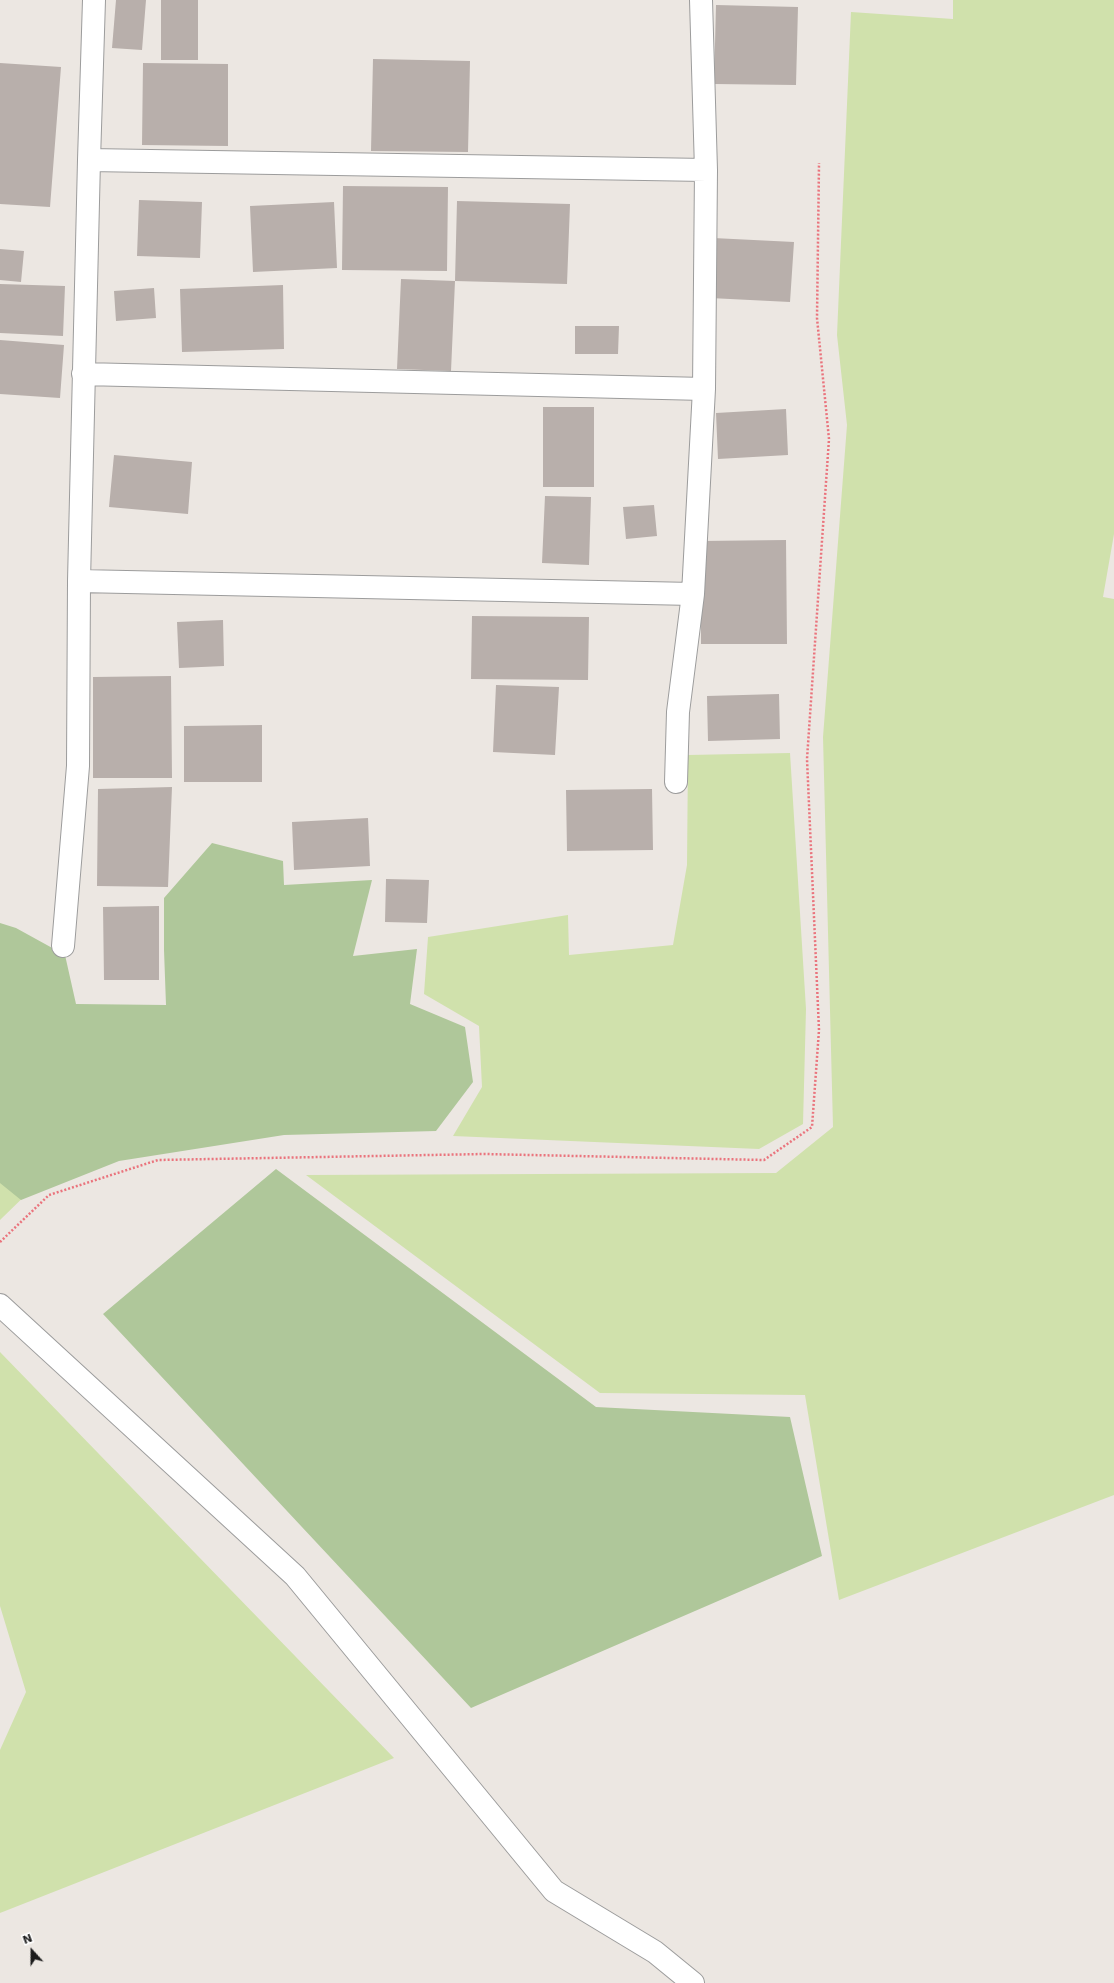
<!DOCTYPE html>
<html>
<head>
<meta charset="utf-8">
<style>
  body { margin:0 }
  #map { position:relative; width:1114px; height:1983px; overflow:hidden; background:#ece7e2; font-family:"DejaVu Sans",sans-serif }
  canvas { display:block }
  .north { position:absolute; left:12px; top:1931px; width:40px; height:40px; -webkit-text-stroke:3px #fff; paint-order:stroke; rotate:339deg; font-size:11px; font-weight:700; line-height:16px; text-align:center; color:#1b1b1b }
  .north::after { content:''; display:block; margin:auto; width:14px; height:18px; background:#1b1b1b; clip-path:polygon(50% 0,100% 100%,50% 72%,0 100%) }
</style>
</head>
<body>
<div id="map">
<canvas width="1114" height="1983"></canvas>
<div class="north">N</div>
</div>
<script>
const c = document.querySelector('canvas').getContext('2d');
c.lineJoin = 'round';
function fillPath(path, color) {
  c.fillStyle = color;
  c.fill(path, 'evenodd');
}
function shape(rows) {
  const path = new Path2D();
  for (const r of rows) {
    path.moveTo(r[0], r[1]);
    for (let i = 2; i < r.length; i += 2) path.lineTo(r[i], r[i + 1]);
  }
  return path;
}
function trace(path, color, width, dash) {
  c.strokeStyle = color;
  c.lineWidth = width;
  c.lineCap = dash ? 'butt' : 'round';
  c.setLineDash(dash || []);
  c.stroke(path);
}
const grass = shape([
  [953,0,1114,0,1114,534,1103,597,1114,599,1114,1495,839,1600,805,1395,600,1393,306,1175,776,1173,833,1127,823,737,847,425,837,335,851,12,953,19],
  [790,753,806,1009,803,1124,759,1149,453,1136,482,1087,479,1026,424,994,428,937,568,915,569,955,673,945,687,865,688,755],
  [0,1171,37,1184,0,1220],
  [0,1352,394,1758,0,1913,0,1750,26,1692,0,1606]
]);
const forest = shape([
  [212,843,283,861,284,885,372,880,353,956,417,949,410,1004,465,1027,473,1082,436,1131,284,1135,119,1161,21,1200,0,1183,0,923,16,928,65,955,76,1004,166,1005,164,950,164,898],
  [276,1169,596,1407,790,1417,822,1556,471,1708,103,1314]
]);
const building = shape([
  [116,0,146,0,142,50,112,48],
  [161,0,198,0,198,60,161,60],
  [716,5,798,7,796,85,714,84],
  [373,59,470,61,468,152,371,151],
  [0,63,61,67,50,207,0,204],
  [143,63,228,64,228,146,142,145],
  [343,186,448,187,447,271,342,270],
  [139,200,202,202,200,258,137,256],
  [457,201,570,204,567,284,455,281,451,371,397,369,401,279,455,281],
  [334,202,337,268,253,272,250,206],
  [713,238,794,242,790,302,710,298],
  [0,249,24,251,21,282,0,280],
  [0,284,65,286,63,336,0,333],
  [283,285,284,349,182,352,180,289],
  [154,288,156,318,116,321,114,291],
  [575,326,619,326,618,354,575,354],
  [0,340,64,345,60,398,0,394],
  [543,407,594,407,594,487,543,487],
  [786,409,788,455,718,459,716,413],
  [114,455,192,462,188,514,109,507],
  [545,496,591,497,589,565,542,563],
  [654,505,657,536,626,539,623,507],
  [786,540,787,644,701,644,701,541],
  [472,616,589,617,588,680,471,679],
  [223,620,224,666,179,668,177,622],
  [171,676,172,778,93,778,93,677],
  [496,685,559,687,555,755,493,752],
  [779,694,780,739,708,741,707,696],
  [262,725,262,782,184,782,184,726],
  [172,787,168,887,97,886,98,789],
  [652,789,653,850,567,851,566,790],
  [368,818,370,866,294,870,292,822],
  [386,879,429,880,427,923,385,922],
  [159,906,159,980,104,980,103,907]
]);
const path = shape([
  [0,1242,49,1195,158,1160,484,1154,764,1160,812,1127,819,1030,807,759,829,439,817,318,819,163]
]);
const street = shape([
  [94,0,89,160,706,170,701,0],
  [89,160,79,581,693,594,704,389,706,170],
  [83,374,704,389],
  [676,782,678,712,693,594],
  [63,946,78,766,79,581],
  [0,1305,295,1576,554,1891,655,1952,693,1983]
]);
fillPath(grass, '#d0e1ac');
fillPath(forest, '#afc79a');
fillPath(building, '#b8afab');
trace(street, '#9c9c9c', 24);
trace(path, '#ea747d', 2.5, [2, 2]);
trace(street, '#fff', 22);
</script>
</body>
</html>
